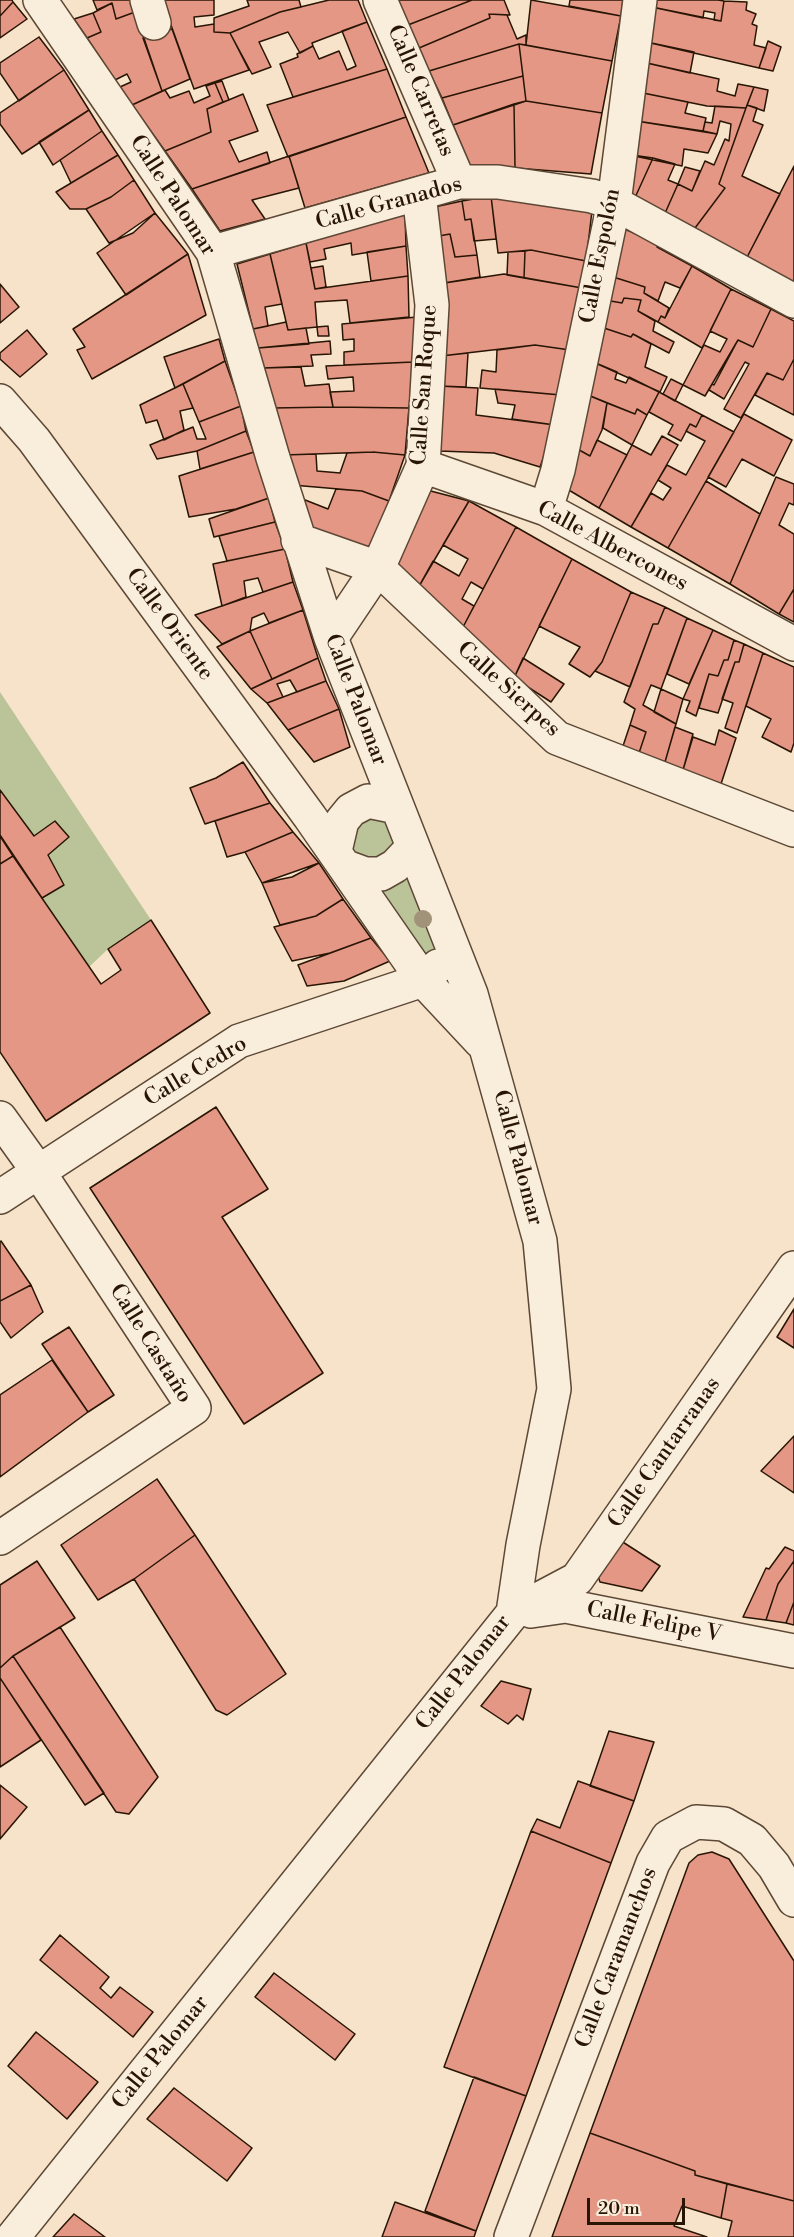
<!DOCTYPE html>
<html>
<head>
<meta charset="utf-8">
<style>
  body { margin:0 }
  #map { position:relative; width:794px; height:2237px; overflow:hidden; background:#f6e3c9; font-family:"Libre Bodoni",serif }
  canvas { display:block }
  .scale { position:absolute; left:587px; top:2198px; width:98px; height:27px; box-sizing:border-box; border:3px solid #281504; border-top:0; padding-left:8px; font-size:18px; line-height:21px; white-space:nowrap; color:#281504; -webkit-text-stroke:4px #f9eddc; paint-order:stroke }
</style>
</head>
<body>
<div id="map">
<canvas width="794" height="2237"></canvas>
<div class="scale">20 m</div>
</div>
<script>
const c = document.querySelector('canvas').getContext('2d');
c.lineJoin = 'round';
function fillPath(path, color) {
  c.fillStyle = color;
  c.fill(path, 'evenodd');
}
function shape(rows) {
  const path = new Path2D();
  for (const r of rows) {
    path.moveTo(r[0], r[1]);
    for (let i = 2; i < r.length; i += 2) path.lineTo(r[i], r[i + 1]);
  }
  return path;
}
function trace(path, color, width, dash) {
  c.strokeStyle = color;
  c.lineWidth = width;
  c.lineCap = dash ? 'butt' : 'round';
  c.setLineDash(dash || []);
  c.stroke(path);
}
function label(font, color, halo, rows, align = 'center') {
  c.font = font + ' "Libre Bodoni",serif';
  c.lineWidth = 5;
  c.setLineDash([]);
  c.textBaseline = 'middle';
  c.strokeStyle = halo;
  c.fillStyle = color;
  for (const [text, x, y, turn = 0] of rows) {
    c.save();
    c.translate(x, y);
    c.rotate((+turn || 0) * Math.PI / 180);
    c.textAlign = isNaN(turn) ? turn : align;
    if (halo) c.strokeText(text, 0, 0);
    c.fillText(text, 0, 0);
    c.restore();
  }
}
const green = shape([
  [0,692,151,920,108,949,89,967,42,898,63,885,48,855,69,837,55,821,34,836,0,790],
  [363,817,379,818,386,823,394,838,392,854,357,864,345,835],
  [399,878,407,879,419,896,437,950,430,969,369,891]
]);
const building = shape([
  [0,0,12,0,13,2,0,16,0,0],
  [93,0,132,0,135,12,116,19,112,3,97,10,93,0],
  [162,0,214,0,214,15,194,17,195,27,214,24,214,32,230,33,249,70,194,89,162,0],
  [247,0,299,0,301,7,280,12,230,33,214,32,214,18,249,6,247,0],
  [329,0,358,0,367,22,312,43,313,46,300,53,288,32,259,42,271,67,252,74,230,33,280,12,329,0],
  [397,0,472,0,408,25,397,0],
  [472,0,504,0,510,15,489,14,490,18,419,48,408,25,472,0],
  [531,0,621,16,612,61,526,45,531,0],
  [570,0,623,0,621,16,569,6,570,0],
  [648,0,718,0,724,1,721,21,714,20,715,13,704,11,703,18,647,6,648,0],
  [724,1,747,2,746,10,756,14,752,24,757,26,754,45,766,48,759,68,642,41,647,6,721,21,724,1],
  [13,2,27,19,0,38,0,16,13,2],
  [112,3,116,19,135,12,162,91,132,105,120,87,131,82,127,74,115,80,87,38,101,32,93,13,112,3],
  [93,13,101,32,87,38,74,19,93,13],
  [489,14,507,15,517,39,526,35,526,45,519,44,429,71,419,48,490,18,489,14],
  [367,22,387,69,293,97,280,64,298,57,297,54,313,46,319,59,339,51,347,70,356,66,342,31,367,22],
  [172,29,190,79,162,91,143,38,172,29],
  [39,37,64,70,19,101,0,73,0,63,39,37],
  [642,41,694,52,690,73,638,61,642,41],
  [768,41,781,47,773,71,759,68,768,41],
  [519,44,523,76,442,98,429,71,519,44],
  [519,44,612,61,602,113,526,101,519,44],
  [638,61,719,79,717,91,735,96,738,84,754,87,746,108,707,106,633,91,638,61],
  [387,69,406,117,288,157,267,105,387,69],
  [64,70,89,110,22,154,0,124,0,113,64,70],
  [523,76,526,101,453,125,442,98,523,76],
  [222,81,229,100,223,102,215,83,222,81],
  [215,83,223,102,207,109,211,132,165,151,132,105,165,90,170,98,189,91,194,103,210,96,206,86,215,83],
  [754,87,768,90,764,111,747,105,754,87],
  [633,91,688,102,685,113,706,118,703,131,630,120,633,91],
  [243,94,258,131,229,141,239,162,267,152,270,163,192,189,165,151,211,132,207,109,243,94],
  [526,101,602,113,591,174,515,168,514,104,526,101],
  [514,104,515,168,470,165,453,125,514,104],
  [747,105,757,108,753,121,763,125,742,176,780,194,743,265,689,236,725,188,719,184,747,105],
  [715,106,746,108,719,184,725,188,689,236,662,220,678,184,692,191,705,161,714,165,725,139,729,141,731,124,720,121,717,134,703,131,705,122,712,123,715,106],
  [89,110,102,131,53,165,39,142,89,110],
  [406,117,429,173,305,208,289,156,406,117],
  [630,120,717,134,708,153,684,149,682,166,625,154,630,120],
  [102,131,118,155,71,183,60,160,102,131],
  [625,154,653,158,633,202,625,154],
  [118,155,134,180,111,197,86,209,70,209,56,192,118,155],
  [289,156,299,188,252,200,265,219,220,231,192,189,289,156],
  [653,158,675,164,668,180,678,184,662,220,633,202,653,158],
  [794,166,794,287,743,265,794,166],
  [685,167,700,171,692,191,678,184,685,167],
  [134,180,155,213,133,233,109,243,86,209,111,197,134,180],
  [491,196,592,211,586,261,531,250,498,253,491,196],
  [491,196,496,239,474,241,471,219,465,220,462,201,491,196],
  [462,201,465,220,471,219,477,255,455,257,450,234,433,237,430,208,462,201],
  [155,213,188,254,126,295,97,253,155,213],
  [405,213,406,246,352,255,351,243,324,249,326,259,310,262,306,243,405,213],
  [622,228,658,243,657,247,692,266,680,288,665,282,658,301,644,293,645,287,610,276,622,228],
  [450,234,455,257,477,255,480,277,438,284,433,237,450,234],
  [306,243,315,289,408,276,409,317,350,323,347,300,315,302,317,327,288,330,270,254,306,243],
  [406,246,408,276,371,281,367,252,406,246],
  [531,250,586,261,582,288,524,278,525,251,531,250],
  [525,251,524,278,507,275,508,252,525,251],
  [188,254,206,315,92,379,77,350,85,347,73,329,188,254],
  [270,254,282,304,265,307,268,326,253,329,237,264,270,254],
  [323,266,326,287,315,289,311,268,323,266],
  [692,266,731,289,702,348,658,322,661,316,665,318,692,266],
  [504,274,582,288,570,350,535,345,441,356,438,284,504,274],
  [610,276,645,287,644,293,669,308,665,318,661,316,658,322,638,311,641,300,624,298,622,303,605,300,610,276],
  [0,284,19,307,0,323,0,284],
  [731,289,771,309,753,347,738,340,705,396,683,385,704,345,720,352,727,339,710,331,731,289],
  [624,298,641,300,638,311,655,321,653,331,674,342,669,353,633,334,631,337,598,326,605,300,622,303,624,298],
  [771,309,794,321,794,359,783,380,767,373,741,418,724,409,749,364,745,362,724,399,709,390,712,384,714,385,738,340,753,347,771,309],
  [417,317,413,362,344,365,344,352,354,351,354,339,343,340,342,324,417,317],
  [286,322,288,330,306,328,309,344,258,348,253,329,286,322],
  [328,326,329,336,318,336,317,327,328,326],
  [598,326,631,337,633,334,651,344,645,367,667,377,660,392,591,361,598,326],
  [27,330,47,354,20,377,0,359,0,353,27,330],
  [219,339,225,361,175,388,164,357,219,339],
  [330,341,331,354,311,355,313,366,263,368,258,348,330,341],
  [535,345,570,350,561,395,480,388,482,370,496,372,497,350,535,345],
  [468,353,466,387,439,386,441,356,468,353],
  [794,359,794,415,755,395,767,373,783,380,794,359],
  [225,361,241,406,199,422,183,384,225,361],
  [591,361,617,372,615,379,626,383,629,377,659,392,647,415,637,409,635,414,583,393,591,361],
  [413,362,409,408,333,407,330,392,354,391,353,377,328,379,326,366,413,362],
  [301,367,305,386,329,384,333,407,273,408,263,368,301,367],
  [671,379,683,385,675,401,663,394,671,379],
  [183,384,193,408,180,411,184,430,164,440,157,420,146,423,140,405,183,384],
  [439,386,478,388,476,415,555,425,540,467,494,453,439,451,439,386],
  [495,389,561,395,555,425,512,419,515,405,498,403,495,389],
  [659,392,702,415,696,427,690,424,681,441,668,434,673,425,649,412,659,392],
  [583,393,607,403,602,430,590,456,572,446,583,393],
  [607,403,635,414,637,409,647,415,632,445,603,428,607,403],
  [241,406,246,431,197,451,157,459,150,445,193,427,197,439,206,439,199,422,241,406],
  [333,407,409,408,405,455,373,452,284,455,273,408,333,407],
  [744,414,792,440,774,476,742,459,726,487,708,477,744,414],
  [702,415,734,432,668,548,631,527,651,493,663,500,671,488,658,480,667,465,686,475,705,441,686,431,690,424,696,427,702,415],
  [246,431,254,452,200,469,197,451,246,431],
  [662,436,678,445,631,527,599,508,632,445,651,455,662,436],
  [597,440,627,455,599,508,562,486,572,446,590,456,597,440],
  [254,452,269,498,236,509,189,517,179,476,254,452],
  [373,452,405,455,389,501,362,491,292,485,284,455,316,454,317,471,340,473,347,453,373,452],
  [776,477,794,484,794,505,789,503,779,525,794,534,794,589,779,614,730,584,776,477],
  [706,481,760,514,730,584,668,548,706,481],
  [336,489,362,491,389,501,370,549,301,524,295,496,328,509,336,489],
  [423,489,469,501,418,588,397,567,423,489],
  [269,498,275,522,214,537,209,519,269,498],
  [469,501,516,527,483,589,471,582,462,599,474,606,462,629,418,588,433,561,459,576,468,559,443,545,469,501],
  [275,522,285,549,227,561,219,536,275,522],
  [516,527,572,559,514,678,462,629,516,527],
  [285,549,293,582,263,592,258,578,244,581,246,597,222,606,213,564,285,549],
  [572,559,631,592,602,662,590,677,569,664,580,647,539,626,572,559],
  [293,582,303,610,269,623,264,613,252,618,250,631,222,644,195,615,293,582],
  [794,589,794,622,779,614,794,589],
  [631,592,665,607,658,624,653,624,630,687,595,671,602,662,631,592],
  [665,607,687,618,661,689,651,685,643,705,676,724,665,762,639,753,646,732,630,725,635,709,624,702,653,624,658,624,665,607],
  [303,610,318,658,272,679,250,631,303,610],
  [687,618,713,630,689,684,667,674,687,618],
  [713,630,734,640,728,660,724,660,718,676,709,674,696,716,686,711,690,701,683,699,713,630],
  [250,631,272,679,251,689,217,647,250,631],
  [734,640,744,644,739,662,735,662,718,713,699,708,709,674,718,676,724,660,728,660,734,640],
  [744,644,763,653,737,733,725,728,733,703,722,699,735,662,739,662,744,644],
  [763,653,794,667,794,743,791,752,762,737,771,719,746,706,763,653],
  [318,658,326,681,297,692,290,680,277,684,283,697,267,703,251,689,318,658],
  [523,658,564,684,551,702,514,678,523,658],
  [326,681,339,709,288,730,267,703,326,681],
  [661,689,683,699,676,724,654,712,661,689],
  [339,709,350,747,314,762,288,730,339,709],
  [630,725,646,732,639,753,623,746,630,725],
  [675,727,693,734,683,770,665,762,675,727],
  [719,730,736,738,721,784,683,770,693,737,715,745,719,730],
  [243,762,270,803,205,824,190,788,216,778,243,762],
  [0,790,34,836,55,821,69,837,48,855,64,885,42,898,0,835,0,790],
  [270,803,293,832,245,852,227,857,215,821,270,803],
  [293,832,319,863,262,883,245,852,293,832],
  [0,836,13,856,0,864,0,836],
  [13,856,101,984,121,970,108,949,151,920,210,1013,46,1121,0,1052,0,864,13,856],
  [319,863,343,899,316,916,280,925,262,883,292,877,319,863],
  [343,899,371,938,330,953,292,961,274,927,316,916,343,899],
  [371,938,390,961,344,981,307,986,298,965,371,938],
  [216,1107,268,1189,222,1217,323,1373,244,1424,90,1188,216,1107],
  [1,1241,31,1285,0,1301,0,1242,1,1241],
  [31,1285,43,1312,11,1338,0,1322,0,1301,31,1285],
  [794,1309,794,1348,777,1337,794,1309],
  [69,1327,114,1395,88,1412,42,1344,69,1327],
  [52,1360,88,1412,0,1477,0,1395,52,1360],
  [794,1436,794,1493,761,1471,794,1436],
  [157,1479,195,1535,134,1579,98,1600,61,1545,157,1479],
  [195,1535,286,1674,227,1715,216,1710,134,1579,195,1535],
  [615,1537,660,1566,642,1591,600,1582,594,1565,615,1537],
  [785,1547,794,1551,794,1561,778,1584,766,1620,743,1617,766,1568,769,1569,785,1547],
  [37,1561,75,1618,13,1656,0,1668,0,1585,37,1561],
  [794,1561,794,1602,786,1623,766,1620,778,1584,794,1561],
  [794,1602,794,1625,786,1623,794,1602],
  [60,1627,158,1777,129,1814,116,1812,13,1656,60,1627],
  [13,1656,104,1793,85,1805,0,1678,0,1668,13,1656],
  [0,1678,41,1740,0,1767,0,1678],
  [501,1681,531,1689,523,1720,517,1715,508,1724,481,1706,501,1681],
  [609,1731,654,1742,634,1801,590,1786,609,1731],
  [578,1781,634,1801,611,1863,531,1831,537,1819,560,1828,578,1781],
  [0,1785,27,1807,0,1839,0,1785],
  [531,1831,611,1863,526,2096,444,2067,531,1831],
  [712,1852,729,1859,794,1961,794,2201,695,2175,695,2171,590,2133,689,1863,698,1855,712,1852],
  [60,1935,109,1977,100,1988,111,1998,120,1987,153,2012,133,2037,40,1960,60,1935],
  [274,1973,355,2034,335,2060,255,1997,274,1973],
  [36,2032,98,2082,67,2119,8,2066,36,2032],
  [474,2077,526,2096,476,2231,425,2211,474,2077],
  [174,2088,252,2148,227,2181,147,2119,174,2088],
  [590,2133,695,2171,695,2175,727,2184,721,2218,682,2206,674,2226,707,2237,552,2237,590,2133],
  [727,2184,794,2201,794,2237,728,2237,732,2221,721,2218,727,2184],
  [395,2202,476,2231,474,2237,382,2237,395,2202],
  [74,2214,105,2237,53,2237,74,2214]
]);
const street = shape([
  [147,0,154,23],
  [380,0,459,182],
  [213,252,459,182,498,182,592,196,614,203,794,301],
  [0,401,34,440,310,817,423,980,481,1042],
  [423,466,546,509,794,644],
  [546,509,558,470,614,203,640,0],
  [298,540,378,568,557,738,794,830],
  [331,638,378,568,423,466,432,305,419,194],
  [335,851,342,821,351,810,368,801,397,807],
  [346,867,365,874,381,874,395,866,412,848],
  [0,1118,38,1171,194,1408,0,1538],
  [0,1197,239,1041,423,980,438,966],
  [531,1611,566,1606,794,1651],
  [513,1613,577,1579,794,1268],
  [13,2237,513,1613,523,1545,554,1389,540,1241,471,994,331,638,273,458,213,252,40,0],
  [511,2237,653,1863,668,1837,696,1822,724,1824,752,1840,774,1866,794,1900]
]);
const trees = [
  [423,919]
];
const streetNames = [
  ["Calle Carretas",420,91,67],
  ["Calle Palomar",172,196,57],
  ["Calle Granados",389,204,-15],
  ["Calle Espolón",601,256,-79],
  ["Calle San Roque",425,385,-86],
  ["Calle Albercones",612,547,28],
  ["Calle Oriente",169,625,54],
  ["Calle Sierpes",508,690,42],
  ["Calle Palomar",355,700,69],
  ["Calle Cedro",196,1072,-31],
  ["Calle Palomar",517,1158,75],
  ["Calle Castaño",150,1344,58],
  ["Calle Cantarranas",665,1453,-55],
  ["Calle Felipe V",654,1623,11],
  ["Calle Palomar",464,1673,-52],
  ["Calle Caramanchos",617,1958,-69],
  ["Calle Palomar",161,2053,-51]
];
fillPath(green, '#bac498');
fillPath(building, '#e59786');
trace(building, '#281504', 1.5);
trace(street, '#5c4835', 36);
trace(street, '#f9eddc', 33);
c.fillStyle = '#a19379';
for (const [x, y] of trees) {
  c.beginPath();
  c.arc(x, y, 9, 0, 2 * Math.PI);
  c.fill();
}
label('22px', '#281504', '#f9eddc', streetNames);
</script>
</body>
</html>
